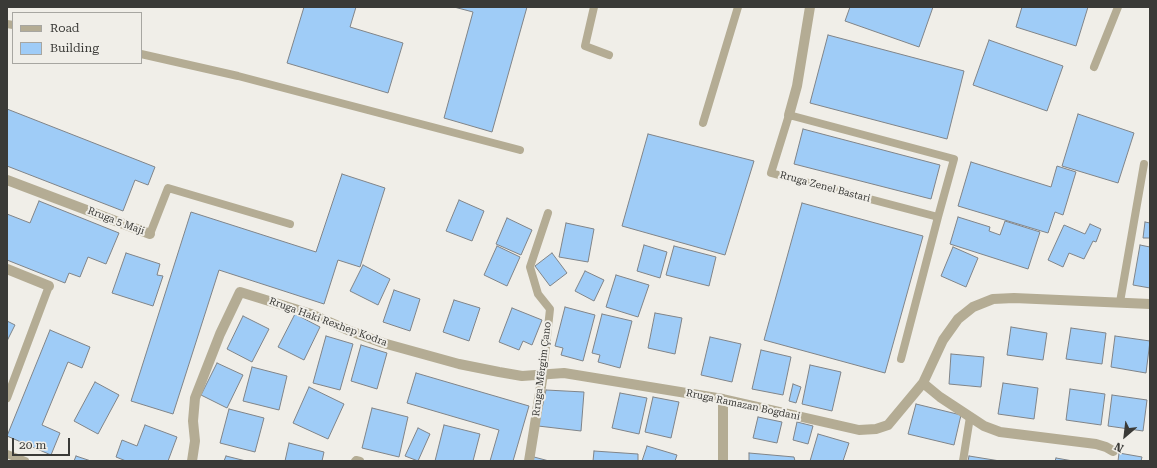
<!DOCTYPE html>
<html>
<head>
<meta charset="utf-8">
<style>
  body { margin:0 }
  #map { position:relative; width:1157px; height:468px; overflow:hidden; background:#f0eee8; font-family:"Roboto Serif",serif }
  canvas { display:block }
  .frame { position:absolute; inset:0; border:8px solid #3a3a37; pointer-events:none }
  .legend { position:absolute; left:12px; top:12px; width:130px; height:52px; box-sizing:border-box; background:#f0eee8; border:1px solid #a7a6a1; margin:0; padding:5px 7px; list-style:none; font-size:12px; color:#3a3a37 }
  .legend li { display:flex; align-items:center; gap:8px; height:20px }
  .legend b { width:20px; border:1px solid #a7a6a1 }
  .north { position:absolute; left:1105px; top:416px; width:40px; height:40px; -webkit-text-stroke:3px #f0eee8; paint-order:stroke; rotate:208deg; font-size:11px; font-weight:700; line-height:16px; text-align:center; color:#3a3a37 }
  .north::after { content:''; display:block; margin:auto; width:14px; height:18px; background:#3a3a37; clip-path:polygon(50% 0,100% 100%,50% 72%,0 100%) }
  .scale { position:absolute; left:12px; top:438px; width:58px; height:18px; box-sizing:border-box; border:2px solid #3a3a37; border-top:0; padding-left:5px; font-size:12px; line-height:14px; white-space:nowrap; color:#3a3a37; -webkit-text-stroke:3px #f0eee8; paint-order:stroke }
</style>
</head>
<body>
<div id="map">
<canvas width="1157" height="468"></canvas>
<div class="frame"></div>
<ul class="legend">
<li><b style="height:5px;background:#b4ac94"></b>Road</li>
<li><b style="height:11px;background:#9fccf7"></b>Building</li>
</ul>
<div class="north">N</div>
<div class="scale">20 m</div>
</div>
<script>
const c = document.querySelector('canvas').getContext('2d');
c.lineJoin = 'round';
function fillPath(path, color) {
  c.fillStyle = color;
  c.fill(path, 'evenodd');
}
function shape(rows) {
  const path = new Path2D();
  for (const r of rows) {
    path.moveTo(r[0], r[1]);
    for (let i = 2; i < r.length; i += 2) path.lineTo(r[i], r[i + 1]);
  }
  return path;
}
function trace(path, color, width, dash) {
  c.strokeStyle = color;
  c.lineWidth = width;
  c.lineCap = dash ? 'butt' : 'round';
  c.setLineDash(dash || []);
  c.stroke(path);
}
function label(font, color, halo, rows, align = 'center') {
  c.font = font + ' "Roboto Serif",serif';
  c.lineWidth = 4;
  c.setLineDash([]);
  c.textBaseline = 'middle';
  c.strokeStyle = halo;
  c.fillStyle = color;
  for (const [text, x, y, turn = 0] of rows) {
    c.save();
    c.translate(x, y);
    c.rotate((+turn || 0) * Math.PI / 180);
    c.textAlign = isNaN(turn) ? turn : align;
    if (halo) c.strokeText(text, 0, 0);
    c.fillText(text, 0, 0);
    c.restore();
  }
}
const building = shape([
  [304,7,356,7,350,27,403,43,388,93,287,63,304,7],
  [454,7,527,7,492,132,444,118,473,12,454,7],
  [850,7,933,7,919,47,845,21,850,7],
  [1022,7,1088,7,1076,46,1016,27,1022,7],
  [828,35,964,71,947,139,810,103,828,35],
  [989,40,1063,66,1047,111,973,85,989,40],
  [7,109,155,167,148,185,135,180,123,211,7,166,7,109],
  [1078,114,1134,133,1118,183,1062,166,1078,114],
  [803,129,940,165,931,199,794,164,803,129],
  [648,134,754,161,725,255,622,226,648,134],
  [971,162,1051,187,1057,166,1076,172,1063,215,1055,212,1048,233,958,206,971,162],
  [342,174,385,188,360,267,338,260,324,304,219,270,173,414,131,401,191,212,316,252,342,174],
  [459,200,484,211,472,241,446,231,459,200],
  [39,201,119,233,106,264,88,257,80,277,69,273,65,283,7,260,7,214,30,223,39,201],
  [802,203,923,236,885,373,764,340,802,203],
  [958,217,990,227,989,231,1000,235,1005,221,1040,232,1028,269,950,244,958,217],
  [507,218,532,230,521,255,496,244,507,218],
  [1145,222,1150,223,1150,238,1143,238,1145,222],
  [566,223,594,229,588,262,559,257,566,223],
  [1090,224,1101,229,1096,242,1093,241,1084,259,1069,253,1063,267,1048,260,1064,225,1085,234,1090,224],
  [644,245,667,252,660,278,637,271,644,245],
  [1140,245,1150,247,1150,288,1133,285,1140,245],
  [497,246,520,257,507,286,484,275,497,246],
  [674,246,716,257,709,286,666,275,674,246],
  [953,247,978,258,966,287,941,276,953,247],
  [126,253,160,264,157,275,163,276,153,306,112,293,126,253],
  [552,253,567,273,550,286,535,266,552,253],
  [363,265,390,279,378,305,350,291,363,265],
  [585,271,604,280,594,301,575,291,585,271],
  [616,275,649,285,638,317,606,307,616,275],
  [394,290,420,299,410,331,383,322,394,290],
  [454,300,480,308,469,341,443,332,454,300],
  [565,307,595,315,583,361,561,355,563,348,555,346,565,307],
  [512,308,542,320,532,345,523,341,519,350,499,342,512,308],
  [655,313,682,318,675,354,648,348,655,313],
  [295,314,320,327,304,360,278,347,295,314],
  [602,314,632,321,620,368,598,362,600,355,592,353,602,314],
  [243,316,269,329,252,362,227,349,243,316],
  [7,321,15,325,7,341,7,321],
  [1011,327,1047,333,1043,360,1007,355,1011,327],
  [1071,328,1106,333,1102,364,1066,359,1071,328],
  [50,330,90,347,82,368,68,362,42,425,60,433,51,455,7,436,50,330],
  [326,336,353,344,340,390,313,383,326,336],
  [1115,336,1150,341,1146,373,1111,367,1115,336],
  [710,337,741,344,732,382,701,375,710,337],
  [361,345,387,353,377,389,351,381,361,345],
  [761,350,791,357,783,395,752,389,761,350],
  [951,354,984,357,981,387,949,384,951,354],
  [217,363,243,375,227,408,201,395,217,363],
  [810,365,841,372,832,411,802,404,810,365],
  [252,367,287,376,279,410,243,401,252,367],
  [416,373,529,406,513,461,490,461,499,430,407,403,416,373],
  [95,382,119,395,98,434,74,421,95,382],
  [1003,383,1038,388,1034,419,998,414,1003,383],
  [793,384,801,387,796,403,789,401,793,384],
  [309,387,344,404,328,439,293,423,309,387],
  [1070,389,1105,394,1101,425,1066,420,1070,389],
  [546,390,584,392,581,431,538,426,546,390],
  [620,393,647,398,639,434,612,428,620,393],
  [1112,395,1147,400,1143,431,1108,426,1112,395],
  [653,397,679,402,671,438,645,432,653,397],
  [916,404,961,415,954,445,908,434,916,404],
  [372,408,408,417,399,457,362,448,372,408],
  [229,409,264,418,255,452,220,443,229,409],
  [758,417,782,422,777,443,753,438,758,417],
  [797,422,813,426,808,444,793,440,797,422],
  [145,425,177,437,168,461,126,461,116,457,122,440,137,446,145,425],
  [444,425,480,434,473,461,435,461,444,425],
  [418,428,430,434,418,461,405,456,418,428],
  [818,434,849,443,843,461,810,461,818,434],
  [289,443,324,452,322,461,285,461,289,443],
  [647,446,677,455,675,461,642,461,647,446],
  [594,451,638,454,638,461,593,461,594,451],
  [749,453,794,457,795,461,749,461,749,453],
  [1119,453,1142,457,1141,461,1118,461,1119,453],
  [76,456,91,461,74,461,76,456],
  [226,456,246,461,224,461,226,456],
  [969,456,1000,461,968,461,969,456],
  [534,457,549,461,532,461,534,457],
  [1056,458,1073,461,1055,461,1056,458]
]);
const service = shape([
  [594,7,585,46,609,55],
  [7,24,13,25],
  [141,54,238,76,520,150],
  [1094,67,1118,7],
  [703,123,738,7],
  [150,234,168,188,290,224],
  [1120,302,1144,164],
  [901,359,938,217,954,159,789,115,771,173,938,217],
  [543,374,550,309,538,294,530,267,548,213],
  [7,398,49,286],
  [7,454,25,461],
  [355,461,356,460,360,461],
  [963,461,970,417]
]);
const minor = shape([
  [789,115,797,86,810,7],
  [7,180,150,234],
  [7,269,49,286],
  [923,383,940,397,984,426,1000,432,1096,444,1106,447,1113,451],
  [192,461,195,441,193,421,195,398,220,334,240,292,311,314,350,331,383,343,459,364,499,372,522,376,564,373,723,399,859,430,876,429,888,425,923,383,943,340,958,319,973,307,993,299,1014,298,1150,304],
  [529,461,543,374],
  [723,461,723,399]
]);
const streetNames = [
  ["Rruga Zenel Bastari",825,187,15],
  ["Rruga 5 Maji",116,221,21],
  ["Rruga Haki Rexhep Kodra",328,322,20],
  ["Rruga Mërgim Çano",542,369,-83],
  ["Rruga Ramazan Bogdani",743,405,12]
];
fillPath(building, '#9fccf7');
trace(building, '#808488', 1);
trace(service, '#b4ac94', 8);
trace(minor, '#b4ac94', 10);
label('10px', '#3a3a37', '#f0eee8', streetNames);
</script>
</body>
</html>
